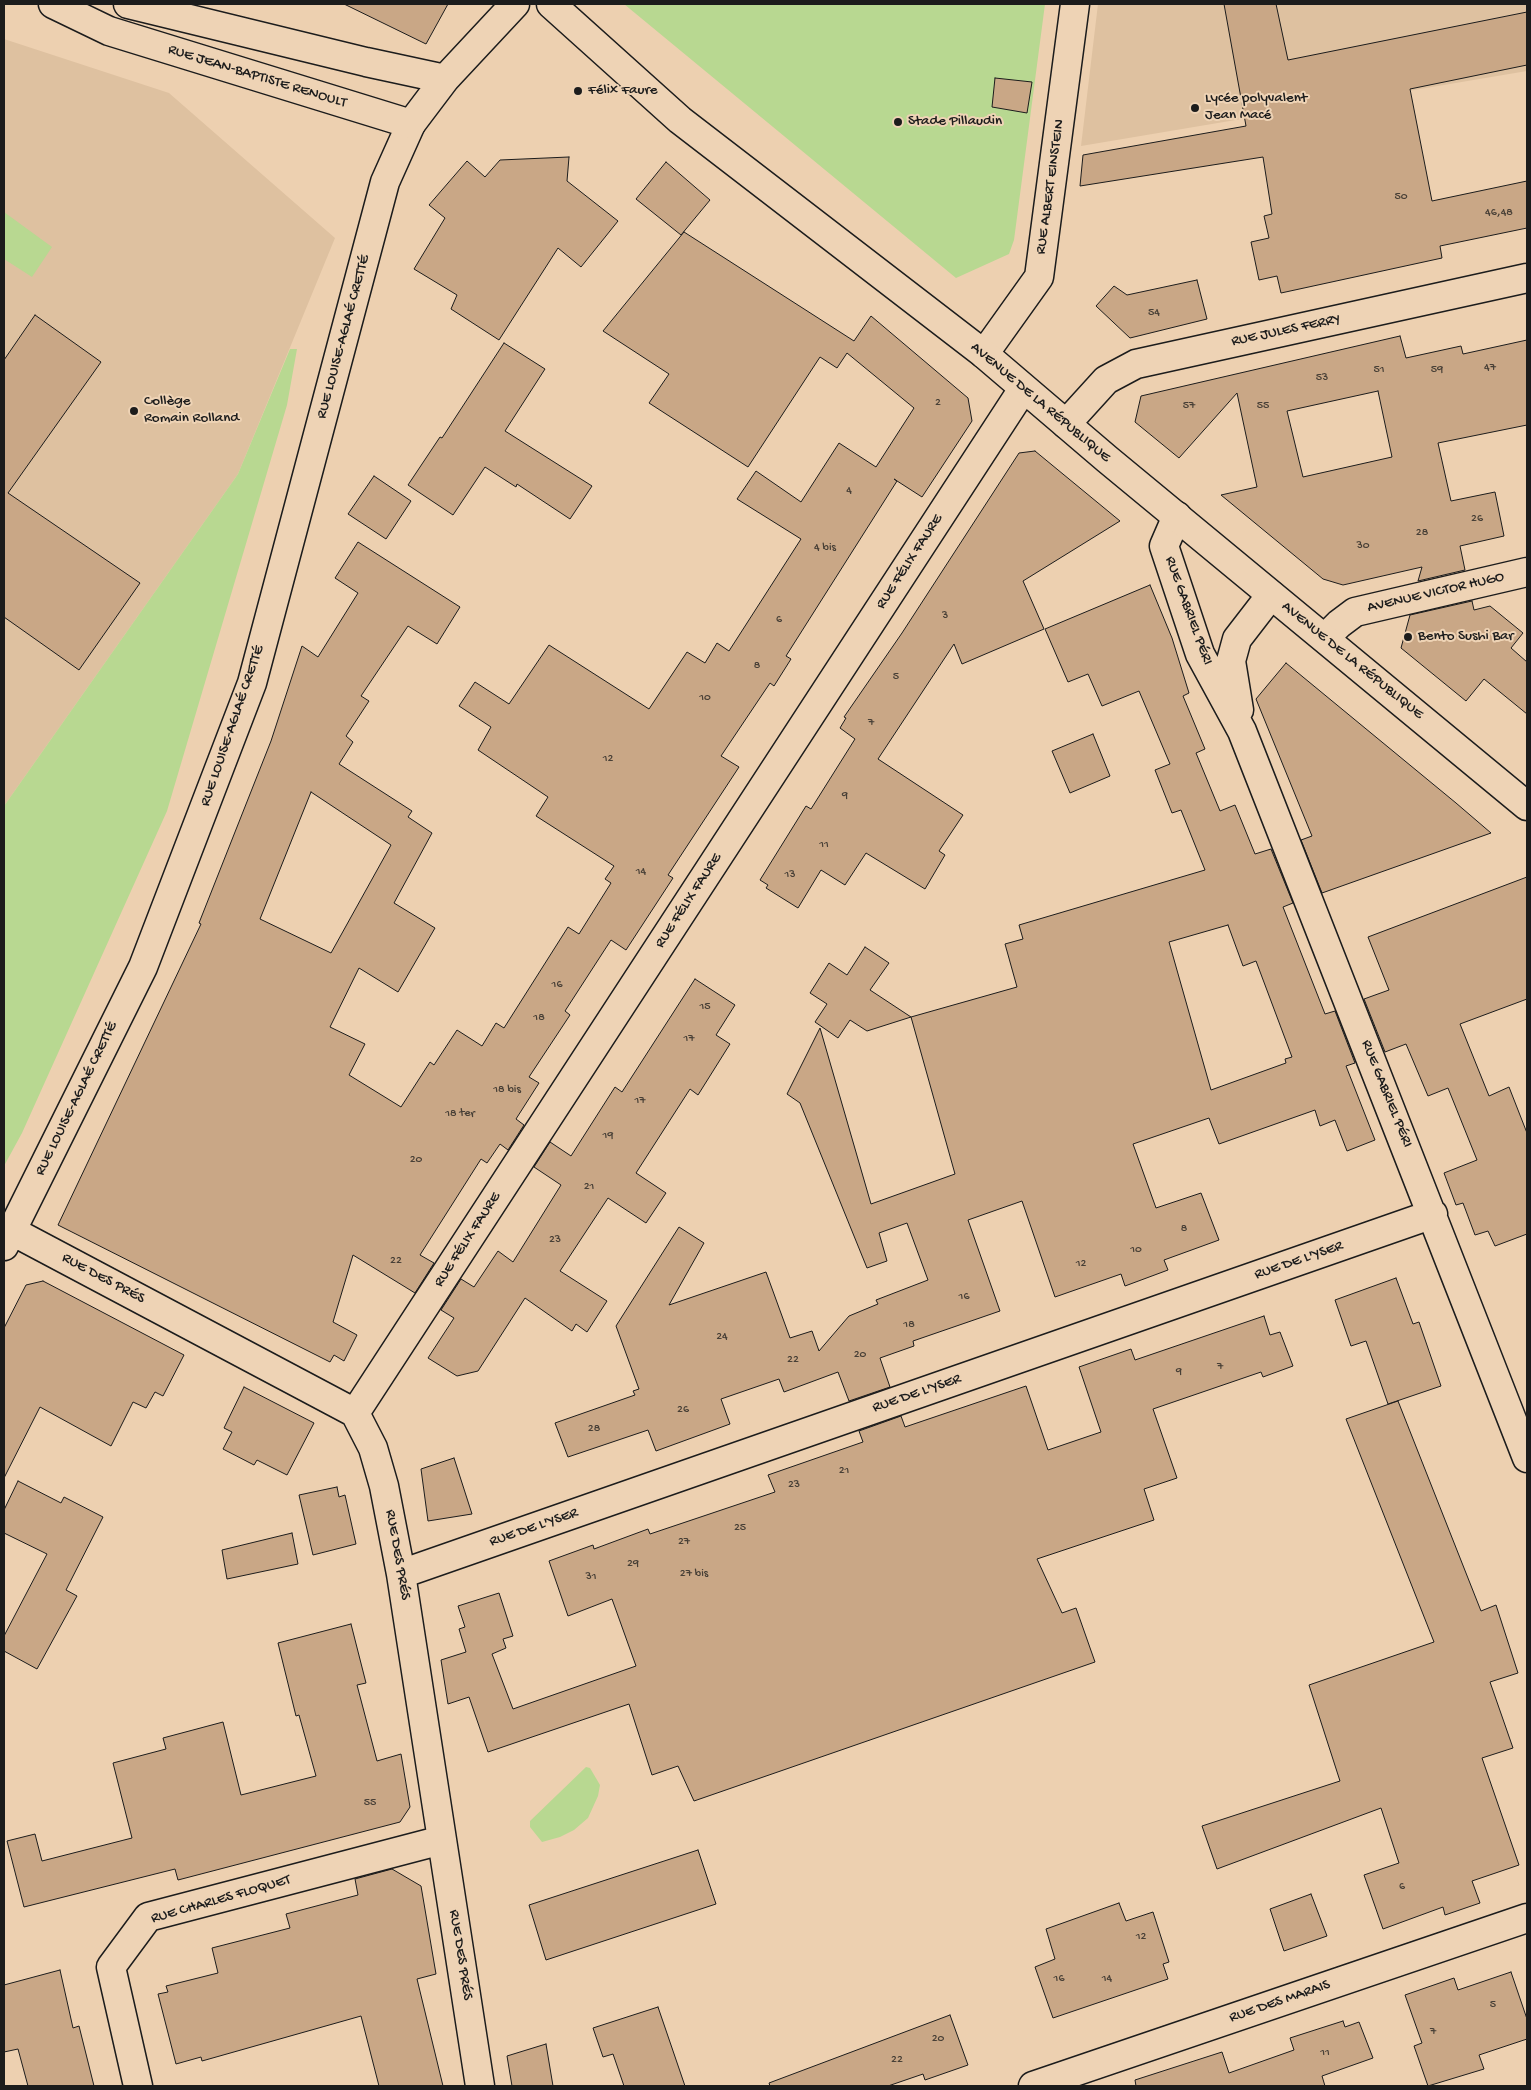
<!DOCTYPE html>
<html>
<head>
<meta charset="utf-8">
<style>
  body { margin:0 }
  #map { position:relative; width:1531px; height:2090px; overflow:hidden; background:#edd0b0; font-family:"Gochi Hand",sans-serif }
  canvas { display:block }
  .frame { position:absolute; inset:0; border:5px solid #1c1c1c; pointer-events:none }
</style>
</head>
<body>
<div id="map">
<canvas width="1531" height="2090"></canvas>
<div class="frame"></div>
</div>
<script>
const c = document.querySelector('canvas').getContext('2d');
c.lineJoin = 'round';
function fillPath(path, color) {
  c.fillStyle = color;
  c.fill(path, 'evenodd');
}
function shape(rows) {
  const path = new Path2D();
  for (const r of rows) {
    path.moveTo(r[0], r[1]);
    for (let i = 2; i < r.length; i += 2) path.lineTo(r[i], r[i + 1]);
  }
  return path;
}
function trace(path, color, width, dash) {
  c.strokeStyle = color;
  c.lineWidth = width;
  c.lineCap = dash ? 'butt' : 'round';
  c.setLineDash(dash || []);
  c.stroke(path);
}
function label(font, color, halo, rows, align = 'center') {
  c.font = font + ' "Gochi Hand",sans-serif';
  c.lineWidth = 4;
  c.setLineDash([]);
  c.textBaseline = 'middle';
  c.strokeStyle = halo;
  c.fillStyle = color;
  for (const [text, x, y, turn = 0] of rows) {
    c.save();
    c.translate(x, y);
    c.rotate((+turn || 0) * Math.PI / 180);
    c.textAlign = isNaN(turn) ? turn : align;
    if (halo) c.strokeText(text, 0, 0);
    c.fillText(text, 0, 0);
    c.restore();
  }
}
const built = shape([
  [1098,4,1527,4,1527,71,1081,146],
  [4,39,169,93,335,238,238,474,4,806]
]);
const green = shape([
  [624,4,1045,4,1014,240,1009,254,956,278],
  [4,212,52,247,32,277,4,259],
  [290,349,297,349,287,405,167,811,22,1133,4,1166,4,806,238,474],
  [586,1767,590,1768,600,1785,598,1796,588,1818,574,1830,560,1837,542,1842,530,1827,530,1821]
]);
const building = shape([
  [344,4,448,4,426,44,344,4],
  [1224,4,1276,4,1288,60,1527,12,1527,65,1410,89,1432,201,1527,181,1527,228,1440,246,1442,258,1281,293,1277,276,1259,280,1251,242,1269,238,1264,216,1272,214,1263,157,1080,186,1083,155,1246,126,1224,4],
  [995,78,1032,82,1027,113,992,107,995,78],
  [569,157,567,181,618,221,581,267,558,248,499,340,451,309,457,295,414,269,445,218,429,205,467,161,485,177,500,160,569,157],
  [666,162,710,200,681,235,636,199,666,162],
  [684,232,854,341,871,316,968,398,972,421,922,497,894,479,897,481,786,656,791,659,774,686,770,683,721,756,739,767,668,875,673,878,626,950,611,940,565,1011,570,1015,529,1077,539,1083,516,1119,524,1125,508,1150,500,1144,487,1163,481,1159,420,1255,434,1263,415,1293,353,1255,333,1322,357,1335,344,1361,334,1355,330,1362,58,1225,201,924,199,923,271,741,302,646,318,657,358,593,335,578,358,542,460,607,437,644,408,626,361,696,369,701,346,736,353,742,339,764,412,811,408,817,432,833,394,903,435,928,398,992,359,968,330,1027,365,1044,349,1075,401,1107,430,1062,434,1065,457,1030,482,1046,496,1023,504,1028,568,927,579,934,611,883,605,879,614,866,536,816,548,797,478,750,491,727,459,706,475,682,509,704,549,645,649,709,687,652,705,663,717,643,729,651,801,539,737,499,756,471,801,502,839,443,876,467,914,408,847,353,837,368,820,357,748,467,649,403,669,374,603,331,684,232],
  [311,792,391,845,331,953,260,919,311,792],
  [1197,280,1207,319,1130,338,1096,306,1114,286,1127,295,1197,280],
  [35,315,101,362,8,493,140,583,79,670,4,617,4,360,35,315],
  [1400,336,1406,358,1461,346,1463,354,1527,340,1527,425,1438,443,1451,501,1495,492,1504,536,1460,546,1465,570,1418,581,1422,567,1343,585,1323,579,1221,495,1257,487,1237,393,1179,458,1135,422,1141,396,1400,336],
  [1378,391,1392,457,1303,477,1287,411,1378,391],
  [504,343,545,369,505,431,592,486,570,519,517,484,516,487,485,467,453,515,408,485,440,437,442,438,504,343],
  [1035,451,1120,521,1023,581,1044,629,962,664,954,644,878,759,963,815,939,851,945,855,925,889,866,853,845,885,821,870,798,908,766,888,768,885,760,880,806,806,811,809,855,739,840,728,846,718,844,717,902,633,1019,453,1035,451],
  [374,476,411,501,386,539,348,514,374,476],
  [1150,585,1172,638,1189,693,1183,696,1205,749,1196,753,1220,811,1235,805,1255,854,1271,849,1293,903,1283,907,1325,1014,1335,1011,1355,1063,1346,1066,1375,1140,1347,1151,1335,1120,1320,1126,1315,1110,1219,1144,1209,1118,1133,1144,1156,1208,1201,1193,1219,1240,1164,1260,1168,1270,1125,1286,1121,1274,1055,1297,1022,1201,968,1220,1000,1311,913,1341,914,1346,880,1358,890,1387,849,1401,838,1372,784,1392,779,1379,721,1399,730,1424,656,1451,648,1430,568,1457,555,1423,635,1395,633,1391,639,1389,616,1326,679,1227,704,1243,669,1305,766,1272,790,1338,812,1331,819,1351,849,1316,878,1304,876,1300,928,1280,907,1223,879,1233,887,1261,867,1268,800,1103,787,1094,820,1028,871,1204,955,1174,911,1017,1017,987,1005,944,1023,939,1019,925,1205,870,1181,810,1172,813,1155,770,1170,764,1139,691,1102,706,1088,674,1068,682,1045,629,1150,585],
  [1228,925,1243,966,1256,961,1292,1057,1285,1059,1286,1063,1211,1090,1169,942,1228,925],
  [1472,601,1474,610,1490,606,1523,633,1511,648,1527,662,1527,714,1484,679,1466,701,1401,648,1410,615,1472,601],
  [1286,663,1456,803,1491,833,1322,893,1301,840,1312,836,1256,699,1286,663],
  [1093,734,1110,776,1070,793,1052,751,1093,734],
  [1527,877,1527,999,1460,1024,1489,1096,1509,1087,1527,1133,1527,1234,1495,1246,1488,1231,1475,1235,1463,1203,1456,1205,1444,1173,1477,1160,1448,1088,1428,1096,1406,1044,1385,1052,1364,999,1389,990,1368,937,1527,877],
  [865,947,889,963,870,990,911,1017,867,1031,850,1020,838,1038,815,1022,827,1004,810,993,829,963,847,975,865,947],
  [695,979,735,1005,716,1035,730,1044,698,1095,690,1089,636,1173,666,1193,646,1223,608,1198,560,1271,607,1301,587,1332,576,1324,572,1331,525,1298,478,1371,457,1376,428,1358,454,1318,441,1310,461,1279,474,1287,498,1251,513,1262,561,1185,534,1167,550,1142,571,1156,615,1087,622,1092,695,979],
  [1396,1278,1413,1324,1419,1322,1441,1386,1388,1404,1366,1341,1351,1346,1335,1300,1396,1278],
  [43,1281,184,1355,163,1396,155,1392,146,1408,133,1402,111,1446,40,1407,4,1478,4,1328,26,1285,43,1281],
  [1264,1316,1270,1335,1280,1332,1293,1366,1263,1377,1261,1372,1153,1409,1177,1478,1144,1489,1154,1520,1037,1559,1062,1613,1076,1608,1095,1662,694,1801,678,1766,652,1775,629,1704,488,1752,469,1697,448,1704,441,1660,466,1652,459,1629,465,1627,458,1606,499,1593,513,1636,503,1639,506,1648,492,1654,513,1709,636,1666,612,1599,568,1616,549,1561,593,1545,594,1549,648,1529,650,1534,775,1492,768,1475,863,1442,859,1431,901,1416,905,1427,1026,1386,1048,1450,1101,1432,1079,1367,1131,1349,1135,1360,1264,1316],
  [244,1387,314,1423,287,1475,257,1460,254,1465,223,1449,232,1432,224,1428,244,1387],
  [1398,1401,1481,1611,1496,1605,1518,1673,1490,1682,1513,1748,1482,1758,1519,1865,1472,1881,1480,1903,1445,1915,1443,1907,1383,1929,1364,1875,1399,1863,1381,1808,1217,1869,1202,1826,1340,1781,1309,1685,1434,1642,1346,1419,1398,1401],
  [454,1458,472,1514,428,1521,421,1469,454,1458],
  [18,1481,61,1503,64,1497,103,1517,66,1590,77,1596,37,1669,4,1651,4,1636,47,1554,4,1533,4,1510,18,1481],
  [337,1487,339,1497,345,1495,356,1544,313,1555,299,1495,337,1487],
  [292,1533,298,1564,227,1579,222,1550,292,1533],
  [351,1624,366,1683,357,1685,377,1761,401,1754,410,1807,400,1822,178,1880,175,1869,24,1907,7,1841,35,1834,42,1861,132,1838,113,1763,166,1749,163,1738,223,1722,241,1795,316,1776,299,1715,296,1716,278,1643,351,1624],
  [698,1850,716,1904,546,1960,529,1905,698,1850],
  [392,1869,421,1886,436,1974,417,1979,443,2086,379,2086,361,2016,202,2061,201,2057,176,2064,158,1994,168,1992,166,1986,218,1973,212,1948,290,1928,286,1914,358,1895,355,1879,392,1869],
  [1311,1894,1327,1936,1284,1951,1270,1909,1311,1894],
  [1119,1903,1126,1921,1153,1912,1169,1962,1163,1964,1168,1979,1053,2018,1035,1967,1055,1959,1046,1929,1119,1903],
  [60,1970,73,2028,79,2026,94,2086,28,2086,18,2049,4,2052,4,1985,60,1970],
  [1511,1972,1527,2019,1527,2039,1479,2055,1484,2069,1428,2086,1414,2046,1422,2043,1405,1995,1454,1978,1458,1990,1511,1972],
  [658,2007,685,2086,624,2086,613,2054,603,2057,593,2028,658,2007],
  [950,2015,968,2065,925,2080,923,2074,888,2086,770,2086,769,2083,950,2015],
  [1343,2021,1345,2027,1359,2022,1373,2058,1322,2076,1325,2086,1136,2086,1135,2080,1222,2052,1229,2073,1294,2050,1290,2038,1343,2021],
  [546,2044,553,2086,512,2086,507,2056,546,2044]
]);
const street = shape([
  [984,354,1039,277,1075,4],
  [1066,424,1106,380,1136,364,1527,278],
  [1177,516,1164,546,1200,654,1242,731,1527,1458],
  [1325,638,1339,624,1355,612,1527,572],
  [1239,710,1231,661,1237,639,1271,595],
  [12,1231,355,1413,373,1448,384,1486,401,1574,480,2086],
  [4,1246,143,967,252,683,385,182,411,124],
  [355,1413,1023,389],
  [401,1574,1433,1214],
  [138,2086,111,1967,148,1917,442,1840],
  [1033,2086,1527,1918]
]);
const secondary = shape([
  [53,4,109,31,411,124,445,79,515,4],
  [128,4,366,62,445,79],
  [551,4,680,120,984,354,1107,459,1527,806]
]);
const markers = [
  [578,91,5,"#1c1c1c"],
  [1195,108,5,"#1c1c1c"],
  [898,122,5,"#1c1c1c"],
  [134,411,5,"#1c1c1c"],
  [1408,637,5,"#1c1c1c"]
];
const numberNames = [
  ["50",1401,197],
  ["46,48",1499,213],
  ["54",1154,313],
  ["47",1490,368],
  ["51",1379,370],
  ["59",1437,370],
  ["53",1322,378],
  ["2",938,403],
  ["57",1189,406],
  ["55",1263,406],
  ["4",849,491],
  ["26",1477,519],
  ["28",1422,533],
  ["30",1363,546],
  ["4 bis",825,548],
  ["3",945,616],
  ["6",779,620],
  ["8",757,666],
  ["5",896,677],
  ["10",705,698],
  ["7",871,723],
  ["12",608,759],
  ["9",845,796],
  ["11",824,845],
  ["14",641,872],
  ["13",790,875],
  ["16",557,985],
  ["15",705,1007],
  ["18",539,1018],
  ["17",689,1039],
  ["18 bis",507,1090],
  ["17",640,1101],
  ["18 ter",460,1114],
  ["19",608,1136],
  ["20",416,1160],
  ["21",589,1187],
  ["8",1184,1229],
  ["23",555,1240],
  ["10",1136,1250],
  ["22",396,1261],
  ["12",1081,1264],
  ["16",964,1297],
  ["18",909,1325],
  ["24",722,1337],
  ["20",860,1355],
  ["22",793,1360],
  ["7",1220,1367],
  ["9",1179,1372],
  ["26",683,1410],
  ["28",594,1429],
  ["21",844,1471],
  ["23",794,1485],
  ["25",740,1528],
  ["27",684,1542],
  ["29",633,1564],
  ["27 bis",694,1574],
  ["31",591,1577],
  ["55",370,1803],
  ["6",1402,1887],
  ["12",1141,1937],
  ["16",1059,1979],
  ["14",1107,1979],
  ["5",1493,2005],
  ["7",1433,2032],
  ["20",938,2039],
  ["11",1325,2053],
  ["22",897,2060]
];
const streetNames = [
  ["RUE JEAN-BAPTISTE RENOULT",257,77,17],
  ["RUE ALBERT EINSTEIN",1051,187,-82],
  ["RUE JULES FERRY",1286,331,-12],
  ["RUE LOUISE-AGLAÉ CRETTÉ",344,337,-75],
  ["AVENUE DE LA RÉPUBLIQUE",1040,403,40],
  ["RUE FÉLIX FAURE",910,562,-57],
  ["AVENUE VICTOR HUGO",1436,593,-13],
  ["RUE GABRIEL PÉRI",1188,611,70],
  ["AVENUE DE LA RÉPUBLIQUE",1352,661,39],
  ["RUE LOUISE-AGLAÉ CRETTÉ",233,726,-71],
  ["RUE FÉLIX FAURE",689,901,-57],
  ["RUE GABRIEL PÉRI",1386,1094,68],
  ["RUE LOUISE-AGLAÉ CRETTÉ",77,1099,-64],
  ["RUE FÉLIX FAURE",468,1240,-57],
  ["RUE DE L'YSER",1299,1261,-19],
  ["RUE DES PRÉS",103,1279,28],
  ["RUE DE L'YSER",917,1394,-19],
  ["RUE DE L'YSER",534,1528,-19],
  ["RUE DES PRÉS",397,1555,80],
  ["RUE CHARLES FLOQUET",221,1900,-16],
  ["RUE DES PRÉS",460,1955,81],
  ["RUE DES MARAIS",1280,2002,-19]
];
const poiNames = [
  ["Félix Faure",588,91],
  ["Lycée polyvalent",1205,99],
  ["Jean Macé",1205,116],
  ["Stade Pillaudin",908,122],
  ["Collège",144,402],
  ["Romain Rolland",144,419],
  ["Bento Sushi Bar",1418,637]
];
fillPath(built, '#dec1a0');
fillPath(green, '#b8d891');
fillPath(building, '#c9a786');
trace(building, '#1c1c1c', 1);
trace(street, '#1c1c1c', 31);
trace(secondary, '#1c1c1c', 31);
trace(street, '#eed3b5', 28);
trace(secondary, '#eed3b5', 28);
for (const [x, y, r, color] of markers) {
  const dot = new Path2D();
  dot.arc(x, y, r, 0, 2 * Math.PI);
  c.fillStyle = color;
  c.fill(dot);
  trace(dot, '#eed3b5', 2);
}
label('12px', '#473f36', null, numberNames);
label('15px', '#1c1c1c', '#eed3b5', streetNames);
label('15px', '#1c1c1c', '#eed3b5', poiNames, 'left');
</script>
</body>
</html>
